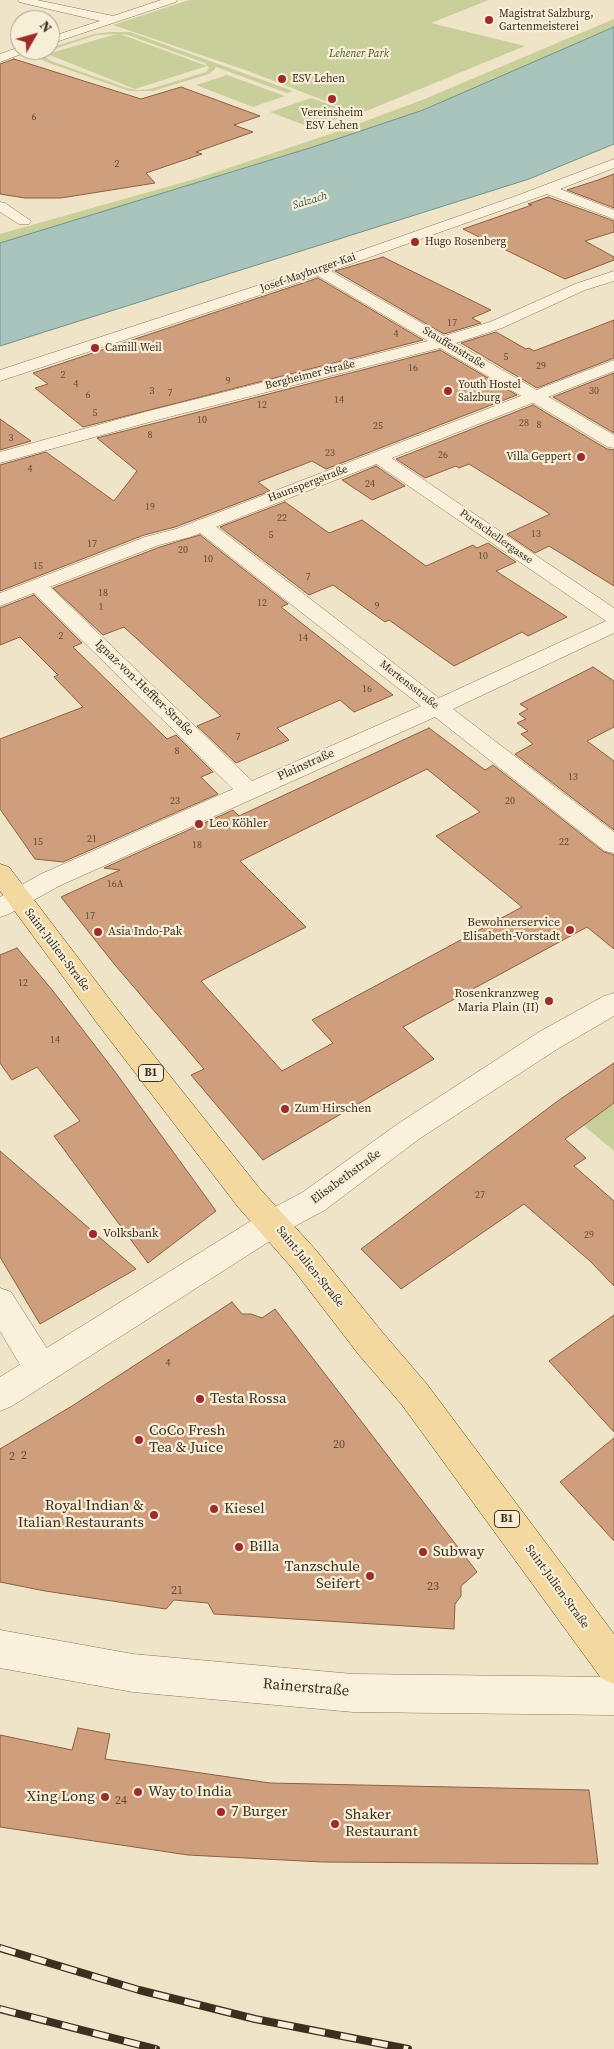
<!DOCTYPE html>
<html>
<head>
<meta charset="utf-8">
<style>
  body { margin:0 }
  #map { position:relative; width:614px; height:2049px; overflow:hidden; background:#f0e4c8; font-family:"Source Serif 4",serif }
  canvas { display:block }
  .north { position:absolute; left:10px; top:10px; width:50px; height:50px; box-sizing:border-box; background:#f7eed8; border:1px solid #ada18e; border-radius:50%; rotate:52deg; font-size:14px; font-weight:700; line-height:20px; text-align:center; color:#3d2e20 }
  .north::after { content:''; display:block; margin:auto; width:18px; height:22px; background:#9e2a2b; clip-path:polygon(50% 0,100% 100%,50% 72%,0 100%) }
</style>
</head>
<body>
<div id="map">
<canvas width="614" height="2049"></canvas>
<div class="north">N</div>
</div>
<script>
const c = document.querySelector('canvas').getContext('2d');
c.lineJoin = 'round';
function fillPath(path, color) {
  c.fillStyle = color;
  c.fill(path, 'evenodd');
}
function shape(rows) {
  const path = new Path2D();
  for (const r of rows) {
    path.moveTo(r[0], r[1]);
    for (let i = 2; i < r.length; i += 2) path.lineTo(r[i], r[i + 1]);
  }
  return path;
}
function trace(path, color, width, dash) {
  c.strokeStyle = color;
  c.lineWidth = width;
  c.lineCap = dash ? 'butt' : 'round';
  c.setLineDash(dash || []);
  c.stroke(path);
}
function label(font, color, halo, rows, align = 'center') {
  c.font = font + ' "Source Serif 4",serif';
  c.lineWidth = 4.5;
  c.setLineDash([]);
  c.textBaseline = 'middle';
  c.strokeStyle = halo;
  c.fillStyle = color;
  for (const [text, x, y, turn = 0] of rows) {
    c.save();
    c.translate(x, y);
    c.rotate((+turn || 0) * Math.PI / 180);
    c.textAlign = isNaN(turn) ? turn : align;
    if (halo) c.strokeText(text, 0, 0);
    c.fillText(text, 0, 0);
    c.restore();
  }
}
const green = shape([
  [189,0,489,0,431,23,525,46,359,114,248,71,113,25],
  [614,19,614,27,423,110,316,146,0,243,0,234,195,179,342,130,422,100],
  [110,32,130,32,293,91,287,93,216,67,214,70,209,74,153,91,129,91,46,62,38,57,39,52,50,50,50,48,94,34],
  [117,34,47,54,135,89,207,66,120,34,128,35,205,63,209,68,206,72,150,89,136,90,127,88,51,61,44,56,45,53,51,50,97,35],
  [227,75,285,96,253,107,196,85],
  [311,98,353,113,312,128,270,112],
  [614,1104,614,1151,583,1125]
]);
const water = shape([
  [614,27,614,144,529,179,0,346,0,243,316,146,423,110,614,27]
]);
const building = shape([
  [14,59,141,99,181,87,260,116,234,125,253,132,196,152,202,154,146,173,155,183,61,198,25,198,0,194,0,64,14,59],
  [614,174,614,208,567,190,598,180,614,174],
  [548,197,614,221,614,232,585,241,614,257,614,260,565,279,463,229,532,205,528,204,548,197],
  [383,257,491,310,472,318,481,323,444,334,335,271,383,257],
  [318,278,423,340,83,427,35,388,48,384,33,373,318,278],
  [614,320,614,358,537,388,461,343,496,332,526,349,529,348,534,351,614,320],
  [440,350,517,395,326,469,312,461,258,482,270,491,175,527,144,535,0,591,0,465,46,452,114,501,137,471,97,438,440,350],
  [614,373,614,433,553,397,614,373],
  [533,405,607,449,614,450,614,586,549,546,535,553,507,534,550,514,469,464,459,468,456,466,425,478,396,459,533,405],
  [0,419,31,441,0,450,0,419],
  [376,466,405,486,372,500,342,480,376,466],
  [285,502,329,533,362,520,426,566,473,545,477,548,488,543,516,562,496,571,567,617,528,636,522,632,454,666,389,620,385,622,333,585,309,595,220,527,285,502],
  [200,535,288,604,281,607,393,695,354,712,340,700,277,728,289,740,236,763,197,726,221,716,124,627,103,635,53,588,160,547,200,535],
  [34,595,82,643,73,647,167,739,176,735,213,772,201,777,218,794,63,862,35,859,0,809,0,739,83,707,54,677,58,675,20,637,0,645,0,608,34,595],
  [593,667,614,681,614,727,587,741,614,761,614,830,515,754,533,744,521,734,528,731,517,723,526,719,519,714,528,709,520,704,593,667],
  [429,728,485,770,493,765,604,852,614,855,614,949,587,927,403,1027,434,1059,263,1160,191,1075,204,1069,115,965,61,897,120,870,104,868,233,810,239,816,429,728],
  [427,769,480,812,436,836,522,907,312,1020,333,1043,282,1071,201,981,306,927,240,861,427,769],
  [17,948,53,991,116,1073,216,1211,148,1263,54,1136,80,1121,37,1067,12,1080,0,1063,0,955,17,948],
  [614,1063,614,1103,565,1139,586,1158,574,1166,614,1201,614,1286,590,1261,524,1204,401,1289,361,1249,559,1100,614,1063],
  [0,1151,136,1269,40,1324,0,1257,0,1151],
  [232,1302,242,1314,251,1314,262,1318,275,1309,477,1572,461,1586,461,1596,455,1604,454,1629,214,1614,208,1603,174,1600,166,1609,45,1591,0,1582,0,1449,72,1406,232,1302],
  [614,1315,614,1432,549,1361,614,1315],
  [614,1438,614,1541,560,1482,614,1438],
  [78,1728,110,1734,105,1759,270,1783,589,1790,598,1864,322,1862,188,1855,0,1827,0,1735,72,1750,78,1728]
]);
const minor = shape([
  [18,0,37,0,113,16,161,0,177,0,176,2,50,44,50,37,100,21,19,2,18,0],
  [20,47,20,50,29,50,27,52,0,62,0,54,20,47],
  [614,159,614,168,560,189,614,210,614,219,547,194,331,271,444,336,490,322,575,284,614,271,614,281,585,290,502,328,456,343,614,435,614,448,608,447,440,348,157,420,0,463,0,452,145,412,428,341,318,276,0,381,0,370,314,267,516,196,614,159],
  [0,202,5,203,31,221,29,224,19,224,0,212,0,202],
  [378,452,384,453,614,608,614,633,453,709,614,832,614,853,605,851,435,717,59,886,9,914,0,917,0,897,41,874,233,789,31,590,28,586,31,582,38,580,45,582,252,781,421,706,195,529,192,525,195,521,202,519,209,521,439,698,606,621,372,461,369,457,372,453,378,452],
  [0,1288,11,1292,53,1358,58,1369,53,1380,41,1384,29,1380,0,1331,0,1288]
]);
const tertiary = shape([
  [614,360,614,371,190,537,159,545,0,606,0,593,145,537,176,529,614,360],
  [614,993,614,1016,559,1048,419,1139,325,1210,284,1232,12,1406,0,1411,0,1377,262,1214,303,1192,399,1123,539,1032,604,996,614,993],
  [0,1630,133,1654,353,1674,614,1677,614,1715,353,1712,133,1692,0,1668,0,1630]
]);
const primary = shape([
  [0,864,9,867,117,1009,260,1189,315,1249,383,1333,426,1383,614,1634,614,1684,601,1678,402,1405,359,1355,293,1269,238,1207,97,1023,0,891,0,864]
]);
const rail = shape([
  [0,1948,139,1990,255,2019,408,2049],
  [0,2009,156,2049]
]);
const markers = [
  [489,20,5,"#9e2a2b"],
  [282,79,5,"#9e2a2b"],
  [332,99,5,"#9e2a2b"],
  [415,242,5,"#9e2a2b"],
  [95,348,5,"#9e2a2b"],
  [448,391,5,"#9e2a2b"],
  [581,457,5,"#9e2a2b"],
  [199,824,5,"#9e2a2b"],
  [570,930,5,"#9e2a2b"],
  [98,932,5,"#9e2a2b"],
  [549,1001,5,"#9e2a2b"],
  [285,1109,5,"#9e2a2b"],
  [93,1234,5,"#9e2a2b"],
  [200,1399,5,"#9e2a2b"],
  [139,1440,5,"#9e2a2b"],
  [214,1509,5,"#9e2a2b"],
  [154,1515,5,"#9e2a2b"],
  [239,1547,5,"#9e2a2b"],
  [423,1552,5,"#9e2a2b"],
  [370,1576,5,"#9e2a2b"],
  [138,1792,5,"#9e2a2b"],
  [105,1797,5,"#9e2a2b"],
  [221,1812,5,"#9e2a2b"],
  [335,1824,5,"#9e2a2b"]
];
const numberNames = [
  ["6",34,117],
  ["2",117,164],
  ["17",452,323],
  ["4",396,334],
  ["5",506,357],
  ["29",541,366],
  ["16",413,368],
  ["2",63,375],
  ["9",228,381],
  ["4",76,384],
  ["3",152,391],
  ["30",594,391],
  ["7",170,393],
  ["6",88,395],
  ["14",339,400],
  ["12",262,405],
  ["5",95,413],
  ["10",202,420],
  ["28",524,423],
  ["8",539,425],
  ["25",378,426],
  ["8",150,435],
  ["3",11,438],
  ["23",330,453],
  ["26",443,455],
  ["4",30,469],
  ["24",370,484],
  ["19",150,507],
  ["22",282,518],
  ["13",536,534],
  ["5",271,535],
  ["17",92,544],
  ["20",183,550],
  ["10",483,556],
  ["10",208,559],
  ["15",38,566],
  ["7",308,577],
  ["18",103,593],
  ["12",262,603],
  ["9",377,606],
  ["1",101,607],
  ["2",61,636],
  ["14",303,638],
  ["16",367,689],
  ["7",238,737],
  ["8",177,751],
  ["13",573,777],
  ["23",175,801],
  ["20",510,801],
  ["21",92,839],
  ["15",38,842],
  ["22",564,842],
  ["18",197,845],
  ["16A",115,884],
  ["17",90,916],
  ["12",23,983],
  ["14",55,1040],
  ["27",480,1195],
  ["29",589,1235],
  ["4",168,1363]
];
const farPoinames = [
  ["Magistrat Salzburg,",499,14],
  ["Gartenmeisterei",499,27],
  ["ESV Lehen",292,79],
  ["Vereinsheim",332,113,"center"],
  ["ESV Lehen",332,126,"center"],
  ["Hugo Rosenberg",425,242],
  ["Camill Weil",105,348],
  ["Youth Hostel",458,385],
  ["Salzburg",458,398],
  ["Villa Geppert",571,457,"right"]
];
const farParknames = [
  ["Lehener Park",359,54]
];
const farWaternames = [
  ["Salzach",310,201,-17]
];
const farStreetnames = [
  ["Josef-Mayburger-Kai",308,273,-19],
  ["Stauffenstraße",454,348,31],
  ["Bergheimer Straße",310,375,-14],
  ["Haunspergstraße",308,484,-21],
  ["Purtschellergasse",496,537,35],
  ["Mertensstraße",409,685,38]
];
const shields = [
  [151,1073,25],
  [507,1519,25]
];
const shieldNames = [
  ["B1",151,1073],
  ["B1",507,1519]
];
const streetNames = [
  ["Ignaz-von-Heffter-Straße",144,688,44],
  ["Plainstraße",306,765,-24],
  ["Saint-Julien-Straße",57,950,53],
  ["Elisabethstraße",346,1177,-36],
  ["Saint-Julien-Straße",310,1267,51],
  ["Saint-Julien-Straße",557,1587,54]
];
const poiNames = [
  ["Leo Köhler",209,824],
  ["Bewohnerservice",560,923,"right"],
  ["Elisabeth-Vorstadt",560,937,"right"],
  ["Asia Indo-Pak",108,932],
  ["Rosenkranzweg",539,994,"right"],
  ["Maria Plain (II)",539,1008,"right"],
  ["Zum Hirschen",295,1109],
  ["Volksbank",103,1234]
];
const nearNumbernames = [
  ["20",339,1445],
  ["2",24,1456],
  ["2",12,1457],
  ["23",433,1587],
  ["21",177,1591],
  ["24",121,1801]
];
const nearPoinames = [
  ["Testa Rossa",210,1399],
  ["CoCo Fresh",149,1431],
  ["Tea & Juice",149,1448],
  ["Royal Indian &",144,1506,"right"],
  ["Italian Restaurants",144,1523,"right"],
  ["Kiesel",224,1509],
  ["Billa",249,1547],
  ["Subway",433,1552],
  ["Tanzschule",360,1567,"right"],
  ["Seifert",360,1584,"right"],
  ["Way to India",148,1792],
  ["Xing Long",95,1797,"right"],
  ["7 Burger",231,1812],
  ["Shaker",345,1815],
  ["Restaurant",345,1832]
];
const nearStreetnames = [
  ["Rainerstraße",306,1688,5]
];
fillPath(green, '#c9cf9b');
fillPath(water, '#a9c4bc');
trace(water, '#6f938a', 1);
fillPath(building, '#cf9f7d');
trace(building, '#8d5f41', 1);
trace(minor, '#8d765c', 1);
trace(tertiary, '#8d765c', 1);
trace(primary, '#5b4430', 1);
fillPath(minor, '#faf1dc');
fillPath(tertiary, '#faf1dc');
fillPath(primary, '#f3d9a0');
trace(rail, '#3d2e20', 8);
trace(rail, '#f7eed8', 5.5, [16]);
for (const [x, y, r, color] of markers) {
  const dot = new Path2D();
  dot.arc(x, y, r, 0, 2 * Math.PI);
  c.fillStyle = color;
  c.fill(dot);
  trace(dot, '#f7eed8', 2);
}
label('10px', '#624a37', null, numberNames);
label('11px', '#3d2e20', '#f7eed8', farPoinames, 'left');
label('italic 11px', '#4d5a26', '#f7eed8', farParknames);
label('italic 11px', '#2f5d5a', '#f7eed8', farWaternames);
label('11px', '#3d2e20', '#f7eed8', farStreetnames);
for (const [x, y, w] of shields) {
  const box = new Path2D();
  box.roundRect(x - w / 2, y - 8.5, w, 17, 4);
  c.fillStyle = '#f7eed8';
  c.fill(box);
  trace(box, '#3d2e20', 1);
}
label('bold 11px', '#3d2e20', null, shieldNames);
label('12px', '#3d2e20', '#f7eed8', streetNames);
label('12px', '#3d2e20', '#f7eed8', poiNames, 'left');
label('12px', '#624a37', null, nearNumbernames);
label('15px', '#3d2e20', '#f7eed8', nearPoinames, 'left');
label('15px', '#3d2e20', '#f7eed8', nearStreetnames);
</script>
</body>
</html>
